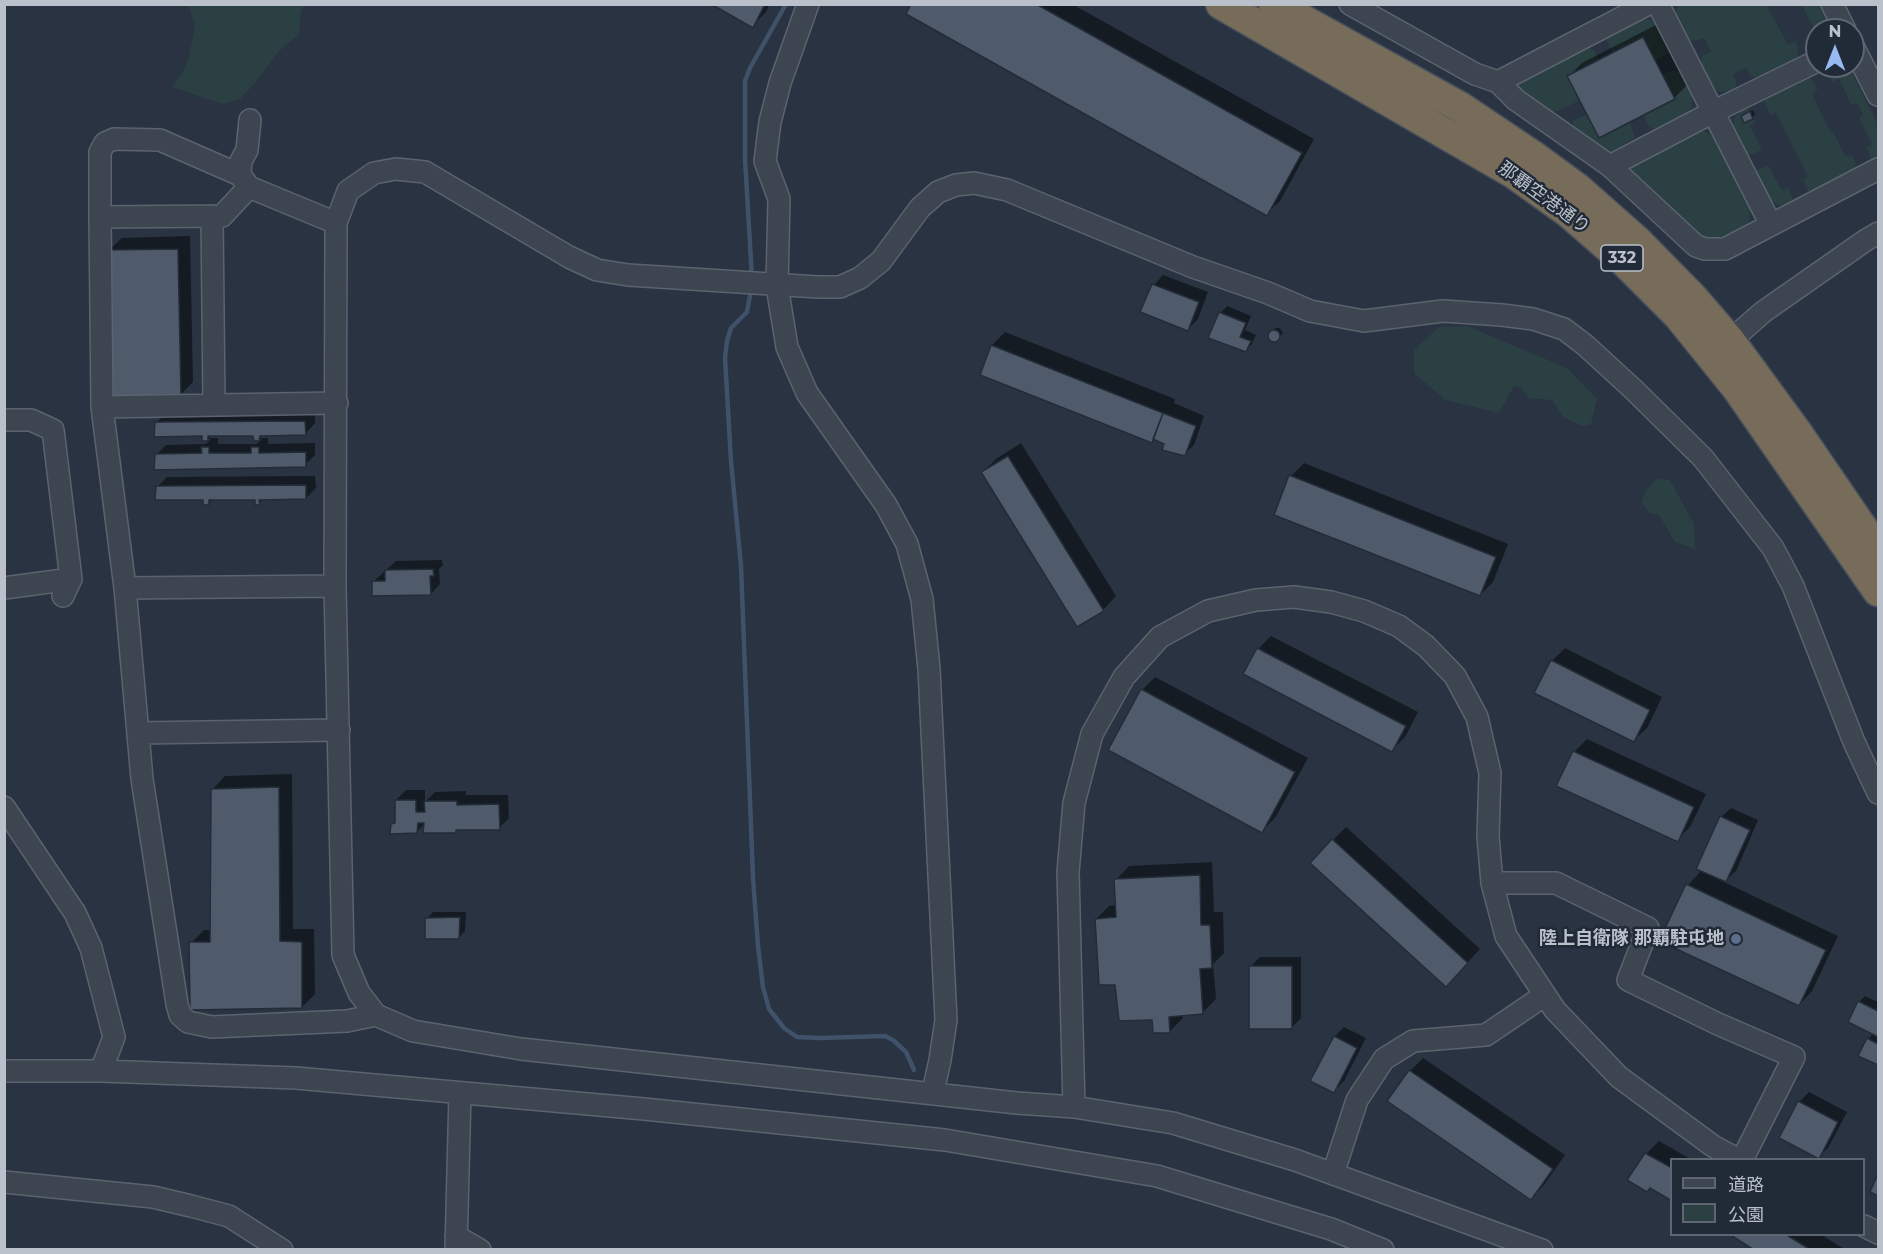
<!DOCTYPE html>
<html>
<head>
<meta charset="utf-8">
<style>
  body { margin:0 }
  #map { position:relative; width:1883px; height:1254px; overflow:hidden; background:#293342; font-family:Montserrat,"Noto Sans JP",sans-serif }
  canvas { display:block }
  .frame { position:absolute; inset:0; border:6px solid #bac1cb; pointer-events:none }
  .legend { position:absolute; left:1670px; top:1158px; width:195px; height:78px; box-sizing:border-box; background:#212a37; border:2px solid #5e6672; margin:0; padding:8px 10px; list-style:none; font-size:18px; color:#bac1cb }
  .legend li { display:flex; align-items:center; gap:12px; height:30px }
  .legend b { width:30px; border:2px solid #5e6672 }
  .north { position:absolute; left:1805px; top:18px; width:60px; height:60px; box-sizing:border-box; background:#212a37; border:2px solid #5e6672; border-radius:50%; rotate:0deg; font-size:16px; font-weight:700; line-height:24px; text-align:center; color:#bac1cb }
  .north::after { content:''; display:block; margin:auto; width:21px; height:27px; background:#98baf2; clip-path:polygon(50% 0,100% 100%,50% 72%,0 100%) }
</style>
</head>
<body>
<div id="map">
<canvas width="1883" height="1254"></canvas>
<div class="frame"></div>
<ul class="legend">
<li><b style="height:8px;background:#3d4551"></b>道路</li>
<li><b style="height:16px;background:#2b4043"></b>公園</li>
</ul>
<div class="north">N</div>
</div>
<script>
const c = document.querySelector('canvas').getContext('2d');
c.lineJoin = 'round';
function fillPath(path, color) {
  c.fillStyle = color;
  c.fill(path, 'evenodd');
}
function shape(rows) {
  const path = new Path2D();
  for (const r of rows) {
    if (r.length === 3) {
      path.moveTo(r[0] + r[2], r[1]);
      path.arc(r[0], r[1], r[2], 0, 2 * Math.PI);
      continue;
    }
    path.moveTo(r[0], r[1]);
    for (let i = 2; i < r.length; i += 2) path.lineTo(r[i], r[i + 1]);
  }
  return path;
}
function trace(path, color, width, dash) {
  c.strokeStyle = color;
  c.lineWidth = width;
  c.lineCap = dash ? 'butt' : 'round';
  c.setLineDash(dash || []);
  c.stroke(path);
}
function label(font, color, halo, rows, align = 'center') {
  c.font = font + ' Montserrat,"Noto Sans JP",sans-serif';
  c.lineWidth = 5;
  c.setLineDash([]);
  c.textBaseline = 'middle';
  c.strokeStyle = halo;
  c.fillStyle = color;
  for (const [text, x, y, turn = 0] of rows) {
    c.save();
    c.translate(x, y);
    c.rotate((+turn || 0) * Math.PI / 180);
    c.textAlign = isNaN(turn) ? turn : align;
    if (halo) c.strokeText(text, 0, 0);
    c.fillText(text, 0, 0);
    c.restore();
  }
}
const green = shape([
  [1701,4,1768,5,1767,7,1788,44,1795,42,1798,48,1797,58,1756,78,1751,76,1746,68,1733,74,1736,81,1736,86,1733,90,1721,92,1716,90,1700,65,1702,56,1711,51,1704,38,1695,41,1687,39,1675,13,1678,5],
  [1805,4,1819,5,1829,25,1830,30,1817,30,1817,45,1814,45,1809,35,1814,34,1815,30,1802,6],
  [188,5,188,4,304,5,301,12,299,34,278,52,255,83,240,99,222,104,172,87,184,70,189,56,195,25],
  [1639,19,1650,20,1655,24,1669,53,1655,61,1612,53,1607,42,1607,36],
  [1585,46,1594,50,1599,60,1567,76,1579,101,1553,113,1547,113,1518,89,1518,83,1523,78],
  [1832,66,1849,67,1878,125,1878,159,1871,159,1866,147,1872,144,1859,118,1863,115,1857,103,1851,104,1839,79,1832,82,1828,70],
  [1672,70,1680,72,1692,95,1692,106,1688,112,1656,128,1652,128,1648,126,1644,115,1675,100,1662,75],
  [1807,76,1813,81,1818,89,1812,93,1828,128,1834,134,1846,157,1852,155,1856,164,1854,172,1813,191,1808,191,1803,180,1808,176,1776,113,1770,115,1765,102,1765,98],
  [1746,107,1750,111,1741,116,1744,123,1753,119,1756,122,1750,126,1762,150,1750,155,1744,152,1734,129,1734,118],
  [1587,114,1599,138,1630,122,1635,138,1609,153,1573,131,1573,121],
  [1702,131,1710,134,1713,138,1750,210,1749,221,1746,225,1739,230,1716,239,1700,240,1631,174,1631,168,1635,163],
  [1768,165,1782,191,1789,187,1793,201,1788,205,1777,205,1768,198,1757,178,1757,170],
  [1467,326,1567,368,1597,399,1591,424,1582,426,1563,417,1552,400,1529,398,1521,388,1514,386,1499,413,1445,400,1414,373,1414,350,1439,327],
  [1657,479,1670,480,1694,524,1695,549,1675,542,1659,515,1650,513,1641,502,1646,490]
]);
const shadow = shape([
  [714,4,770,4,765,13,752,26],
  [913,4,1072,4,1314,139,1280,201,1266,214],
  [1656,25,1687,85,1674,98,1569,76,1582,63],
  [1753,110,1755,115,1745,121,1745,114],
  [190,236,193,382,180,395,108,251,122,238],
  [1163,275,1208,292,1198,319,1188,329,1154,285],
  [1227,306,1251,316,1245,330,1256,335,1252,344,1246,350,1210,337,1221,313],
  [1275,328,1280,328,1283,333,1276,340,1271,338,1270,336],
  [1005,332,1175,399,1174,403,1204,416,1194,445,1184,454,1166,443,1154,438,1151,441,982,374,992,345],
  [315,412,315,423,306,433,264,434,260,438,268,438,268,444,315,443,315,455,305,465,156,455,166,445,206,444,211,439,204,439,204,435,156,423,166,413],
  [254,434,255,439,262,439,257,444,218,444,218,438,209,438,212,435],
  [1021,443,1116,596,1103,610,983,472,996,459],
  [1304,463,1508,544,1493,582,1480,595,1291,476],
  [315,476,316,488,306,498,264,498,259,503,256,499,213,499,208,504,204,499,157,487,167,477],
  [442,560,443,565,439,569,440,584,431,594,374,581,396,561],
  [1271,636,1418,712,1405,737,1392,750,1258,649],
  [1565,648,1662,697,1647,728,1633,741,1552,661],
  [1155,677,1308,758,1275,818,1262,831,1142,690],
  [1587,739,1706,794,1690,827,1677,840,1574,752],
  [292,774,293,929,314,929,315,994,302,1007,191,943,204,930,212,930,212,790,225,776],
  [406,790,425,790,425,802,435,792,466,791,466,795,508,795,509,818,499,828,459,828,455,832,425,823,417,832,392,825,397,820,396,800],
  [1731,808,1758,820,1736,871,1724,882,1838,936,1812,991,1799,1005,1688,885,1702,870,1721,817],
  [1346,827,1480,949,1459,972,1333,840],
  [1212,862,1214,912,1223,912,1224,953,1213,964,1216,999,1203,1012,1183,1014,1183,1018,1170,1031,1116,983,1096,919,1109,906,1117,905,1116,880,1129,866],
  [433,912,466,912,465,931,459,937,427,918],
  [1260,957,1301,957,1301,1018,1292,1027,1251,966],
  [1865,996,1878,1002,1878,1064,1860,1055,1868,1039,1874,1033,1859,1002],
  [1344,1027,1366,1038,1344,1081,1334,1091,1335,1036],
  [1423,1058,1565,1155,1544,1185,1531,1198,1410,1071],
  [1809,1092,1847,1112,1828,1148,1818,1157,1799,1102],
  [1659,1141,1692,1160,1672,1160,1672,1199,1651,1186,1646,1154],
  [1731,1234,1820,1234,1846,1250,1757,1250]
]);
const stream = shape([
  [752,278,745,159,745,81,750,68,786,4],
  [751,290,747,312,731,328,727,341,725,358,731,461,741,566,753,878,758,946,763,987,769,1009,784,1028,797,1037,820,1038,885,1036,893,1040,906,1052,914,1070]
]);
const building = shape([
  [711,4,765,4,753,28,711,4],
  [911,4,1036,4,1302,153,1267,216,906,14,911,4],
  [1643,37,1675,99,1599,138,1567,76,1643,37],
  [1750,111,1753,119,1744,123,1741,116,1750,111],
  [178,249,181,397,110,398,107,250,178,249],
  [1152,284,1199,302,1188,331,1140,312,1152,284],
  [1219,312,1246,323,1240,337,1251,341,1246,352,1208,338,1219,312],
  [1274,336,6],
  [991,345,1163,413,1152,443,980,375,991,345],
  [1163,413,1196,426,1185,456,1162,450,1164,444,1153,439,1163,413],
  [305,421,306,435,260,436,259,441,254,441,253,436,208,436,208,441,202,441,202,436,154,437,155,422,305,421],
  [201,447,209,447,209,453,251,453,251,447,259,447,259,453,306,452,306,467,154,470,155,454,202,453,201,447],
  [1008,456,1104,611,1077,627,981,472,1008,456],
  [1289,475,1496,557,1480,596,1274,515,1289,475],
  [306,485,306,499,259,500,260,505,255,505,255,500,209,500,209,505,203,505,203,500,155,500,156,486,306,485],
  [433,569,434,576,430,576,431,595,372,596,372,581,385,581,385,570,433,569],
  [1257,648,1406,726,1392,752,1243,674,1257,648],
  [1551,660,1650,710,1634,742,1534,693,1551,660],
  [1141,689,1295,772,1262,833,1108,750,1141,689],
  [1573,751,1694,807,1678,842,1556,786,1573,751],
  [279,787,280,941,302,942,302,1008,190,1010,189,942,210,942,211,789,279,787],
  [395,800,416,800,416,812,425,812,424,801,457,801,457,805,499,804,500,830,456,830,456,833,423,833,424,823,418,823,417,833,390,834,391,824,395,823,395,800],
  [1720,816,1750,830,1726,882,1696,869,1720,816],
  [1332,839,1468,963,1446,987,1310,863,1332,839],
  [1200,875,1201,925,1210,925,1212,968,1200,969,1203,1014,1169,1017,1170,1033,1153,1033,1152,1020,1119,1021,1115,985,1099,985,1095,919,1116,917,1114,879,1200,875],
  [1686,884,1826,950,1799,1006,1659,941,1686,884],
  [460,917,459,939,425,939,425,918,460,917],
  [1249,966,1292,966,1292,1029,1249,1029,1249,966],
  [1858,1001,1878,1011,1878,1037,1848,1022,1858,1001],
  [1334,1036,1357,1048,1334,1093,1310,1081,1334,1036],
  [1867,1038,1878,1044,1878,1065,1858,1056,1867,1038],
  [1409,1070,1553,1169,1531,1200,1387,1101,1409,1070],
  [1798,1101,1838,1122,1819,1159,1779,1138,1798,1101],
  [1645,1153,1672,1168,1672,1201,1650,1188,1647,1192,1627,1180,1645,1153],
  [1878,1174,1878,1196,1870,1192,1878,1174],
  [1729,1234,1785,1234,1811,1250,1754,1250,1729,1234]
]);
const minor = shape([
  [808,4,780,83,770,122,765,161,779,199,777,286,787,347,807,393,886,505,907,544,922,599,929,669,946,1020,940,1060,933,1092],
  [1350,4,1475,74,1498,82,1516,100,1610,166,1696,246,1705,249,1725,249,1878,169],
  [1658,4,1771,225],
  [1832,4,1845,30],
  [1853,46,1878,95],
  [1498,82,1648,4],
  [250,120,247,150,241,161,240,175,249,187,336,223],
  [1610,166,1713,112,1817,61],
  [212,216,214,405],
  [100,217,100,152,105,143,114,139,160,140,240,175],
  [1730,341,1763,312,1866,240,1878,233],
  [102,407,100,217,222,216,249,187],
  [4,420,31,420,53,430,71,579,63,596],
  [335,586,125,588,102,407,337,403],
  [4,588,71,579],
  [125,588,142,779,177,1004,180,1015,188,1022,212,1027,347,1021,376,1015],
  [138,733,339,730],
  [4,807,75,913,91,948,114,1037,101,1071],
  [1492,883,1556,883,1648,928,1628,980,1718,1024,1794,1057,1742,1160],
  [4,1071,101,1071,296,1078,644,1109,945,1140,1157,1176,1331,1229,1383,1250],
  [1074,1107,1068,872,1074,803,1092,734,1124,677,1160,637,1208,611,1256,600,1294,597,1331,602,1364,611,1399,626,1426,646,1455,676,1477,717,1490,773,1488,836,1492,883,1506,936,1555,1010,1619,1077,1713,1146,1739,1160],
  [1333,1174,1357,1100,1384,1059,1413,1041,1486,1035,1545,995],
  [4,1182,153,1197,191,1206,229,1216,282,1250],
  [1864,1226,1878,1233],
  [456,1236,480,1250],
  [456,1250,460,1093],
  [1542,1250,1295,1160,1173,1123,1074,1107,1017,1103,521,1049,413,1031,376,1015,359,993,343,955,335,586,336,223,348,191,374,173,396,169,425,172,569,257,597,270,628,275,818,287,840,287,860,278,881,261,920,208,938,192,956,185,974,183,1007,190,1193,267,1268,293,1310,311,1364,321,1443,311,1502,315,1533,319,1564,329,1585,345,1633,389,1703,458,1773,548,1793,586,1854,742,1878,793]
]);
const highway = shape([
  [1221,4,1515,174,1568,212,1621,258,1678,315,1737,388,1878,591],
  [1274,4,1460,107,1536,158,1577,188,1637,241,1693,298,1730,341,1798,434,1878,551]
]);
const markers = [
  [1736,939,6,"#5c6f8a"]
];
const shields = [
  [1622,258,42]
];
const shieldNames = [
  ["332",1622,258]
];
const streetNames = [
  ["那覇空港通り",1544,198,36]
];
const poiNames = [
  ["陸上自衛隊 那覇駐屯地",1724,939]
];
fillPath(green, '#2b4043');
fillPath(shadow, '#0007');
trace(stream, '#40516a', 4.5);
fillPath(building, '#4f5a6a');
trace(building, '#232c39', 1.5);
trace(minor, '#5b636f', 24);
trace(highway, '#47505c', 33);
trace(minor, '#3d4551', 21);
trace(highway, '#776c5a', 30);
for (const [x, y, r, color] of markers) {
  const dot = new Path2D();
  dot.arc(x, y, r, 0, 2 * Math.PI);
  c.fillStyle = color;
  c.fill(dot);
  trace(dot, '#212a37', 2);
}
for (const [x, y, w] of shields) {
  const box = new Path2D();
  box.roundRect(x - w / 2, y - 13, w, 26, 4.5);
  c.fillStyle = '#212a37';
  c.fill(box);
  trace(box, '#bac1cb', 1.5);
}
label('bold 16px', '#bac1cb', null, shieldNames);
label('18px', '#bac1cb', '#212a37', streetNames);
label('bold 18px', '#bac1cb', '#212a37', poiNames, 'right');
</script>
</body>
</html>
